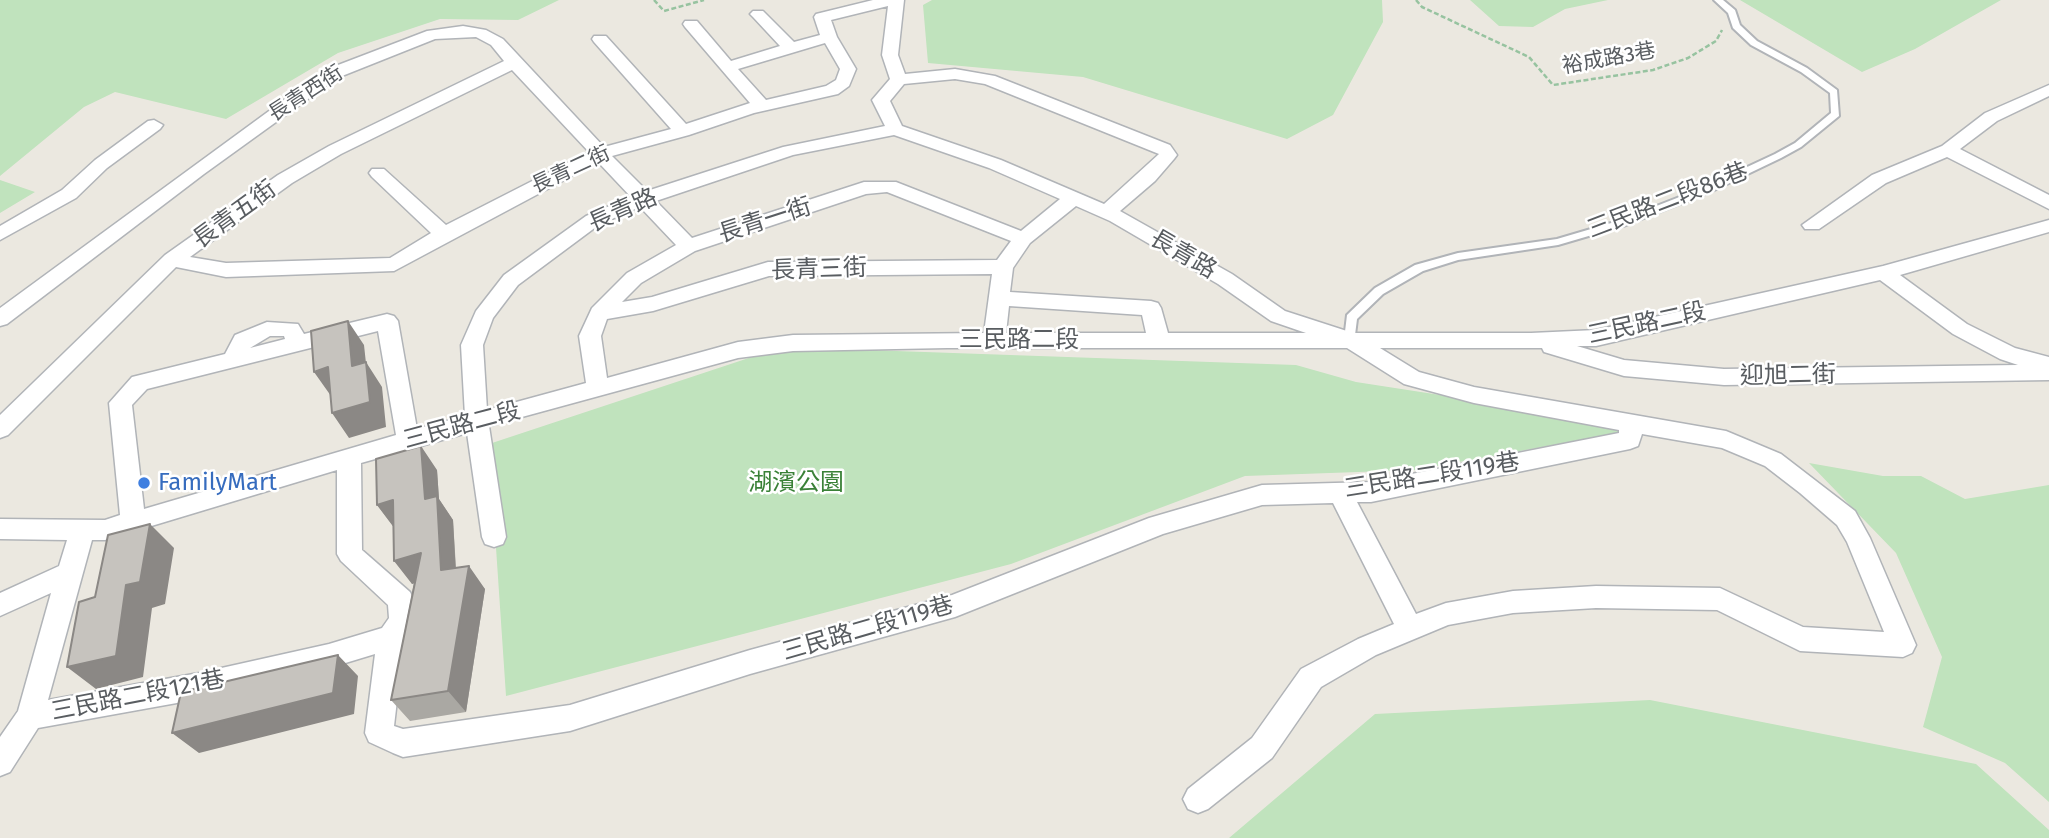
<!DOCTYPE html>
<html>
<head>
<meta charset="utf-8">
<style>
  body { margin:0 }
  canvas { display:block; background:#ebe8e0 }
</style>
</head>
<body>
<canvas width="2049" height="838"></canvas>
<script>
const c = document.querySelector('canvas').getContext('2d');
c.lineJoin = 'round';
function fillPath(path, color) {
  c.fillStyle = color;
  c.fill(path, 'evenodd');
}
function shape(rows) {
  const path = new Path2D();
  for (const r of rows) {
    path.moveTo(r[0], r[1]);
    for (let i = 2; i < r.length; i += 2) path.lineTo(r[i], r[i + 1]);
  }
  return path;
}
function trace(path, color, width, dash) {
  c.strokeStyle = color;
  c.lineWidth = width;
  c.lineCap = dash ? 'butt' : 'round';
  c.setLineDash(dash || []);
  c.stroke(path);
}
function label(font, color, halo, rows, align = 'center') {
  c.font = font + ' "Fira Sans","Noto Sans TC",sans-serif';
  c.lineWidth = 5;
  c.setLineDash([]);
  c.textBaseline = 'middle';
  c.strokeStyle = halo;
  c.fillStyle = color;
  for (const [text, x, y, turn = 0] of rows) {
    c.save();
    c.translate(x, y);
    c.rotate((+turn || 0) * Math.PI / 180);
    c.textAlign = isNaN(turn) ? turn : align;
    if (halo) c.strokeText(text, 0, 0);
    c.fillText(text, 0, 0);
    c.restore();
  }
}
const green = shape([
  [0,0,559,0,518,20,440,19,338,53,226,119,115,92,84,107,0,176],
  [932,0,1382,0,1383,22,1333,115,1287,139,1083,77,928,63,923,5],
  [1470,0,1608,0,1565,9,1533,27,1499,26],
  [1740,0,2001,0,1915,49,1862,72],
  [0,180,35,192,0,213],
  [782,347,1296,365,1356,382,1492,403,1625,432,1415,470,1245,476,1011,564,506,696,489,444],
  [1809,463,1883,476,1921,476,1965,499,2049,485,2049,802,2005,763,1923,727,1942,657,1896,553],
  [1650,700,1976,764,2049,830,2049,838,1229,838,1375,714]
]);
const path = shape([
  [654,0,664,11,704,0],
  [1416,0,1422,7,1529,57,1553,85,1653,70,1688,58,1716,41,1722,30]
]);
const lane = shape([
  [1714,0,1723,0,1735,10,1740,25,1757,41,1807,68,1837,90,1839,116,1801,147,1781,158,1708,193,1626,225,1558,245,1458,260,1423,271,1383,294,1357,319,1354,343,1346,343,1344,340,1347,315,1375,288,1415,265,1458,253,1557,239,1618,221,1700,189,1775,154,1795,143,1831,113,1830,93,1801,72,1751,45,1733,28,1728,13,1714,0]
]);
const street = shape([
  [873,0,904,0,898,55,905,74,955,69,995,76,1170,145,1177,155,1174,159,1155,181,1120,211,1232,274,1285,311,1353,333,1531,333,1596,330,1883,266,2049,220,2049,232,1900,275,1967,324,2015,348,2049,357,2049,380,1724,385,1624,376,1544,352,1542,348,1380,348,1419,372,1474,387,1726,431,1781,454,1855,511,1870,538,1916,645,1912,653,1903,657,1800,651,1717,610,1596,608,1513,613,1448,625,1376,655,1321,687,1272,758,1208,809,1198,813,1188,809,1183,799,1188,789,1252,738,1301,669,1358,639,1394,624,1333,503,1262,505,1163,534,955,617,750,674,570,731,403,757,393,753,369,742,365,733,375,654,329,668,199,699,38,728,10,772,0,776,0,737,18,711,51,593,0,616,0,593,59,566,67,540,0,539,0,519,105,520,120,515,109,403,132,377,225,354,235,335,267,322,298,324,304,334,387,314,394,316,398,321,417,429,465,416,461,345,476,311,504,275,586,216,631,197,598,162,394,271,226,277,176,267,8,435,0,438,0,415,165,255,278,175,329,146,504,61,491,45,476,37,435,39,337,78,204,174,7,324,0,326,0,308,325,70,427,31,463,26,486,30,503,39,604,147,671,129,594,42,592,39,594,36,606,36,686,124,750,103,685,27,683,24,685,21,697,21,731,61,780,46,753,17,750,14,753,11,763,11,794,42,820,35,814,17,816,14,873,0],
  [888,6,882,55,890,79,872,100,885,126,783,147,647,191,612,156,689,135,754,113,838,94,849,86,856,69,837,37,831,20,888,6],
  [825,43,840,69,836,80,826,86,766,100,738,69,825,43],
  [512,70,589,152,446,225,384,169,372,169,369,173,372,177,431,233,390,258,226,263,190,257,292,183,341,154,512,70],
  [955,79,985,84,1159,154,1104,204,1001,160,902,126,890,101,904,84,955,79],
  [894,135,989,168,1060,199,1021,231,896,182,864,182,692,238,656,201,793,155,894,135],
  [887,192,1011,241,997,260,768,262,652,297,622,302,641,283,695,251,866,194,887,192],
  [1076,206,1110,221,1218,284,1271,321,1306,333,1168,333,1161,308,1158,303,1151,301,1010,292,1013,268,1030,243,1076,206],
  [640,207,676,245,627,273,592,308,579,336,586,383,487,410,483,345,493,318,518,285,600,224,640,207],
  [992,274,984,333,793,335,738,342,607,378,601,336,607,319,653,311,769,276,992,274],
  [1880,280,1953,334,2000,359,2018,365,1724,369,1624,360,1577,346,1596,346,1880,280],
  [1009,306,1142,315,1146,333,1006,333,1009,306],
  [378,331,396,435,144,509,132,405,147,389,378,331],
  [270,336,284,336,285,339,250,348,270,336],
  [947,348,1347,348,1404,384,1474,403,1619,430,1619,433,1371,482,1262,485,1149,518,952,595,750,650,570,705,403,729,394,726,404,640,415,620,414,600,410,592,362,550,361,463,467,433,482,537,485,544,494,547,503,544,506,537,489,426,738,358,793,351,947,348],
  [1642,434,1722,448,1765,466,1800,493,1837,525,1847,542,1884,632,1803,627,1720,588,1596,586,1513,591,1446,603,1416,614,1357,502,1371,502,1630,449,1638,446,1642,434],
  [337,470,337,554,341,561,388,605,389,618,382,628,329,644,199,673,48,700,92,540,105,540,337,470],
  [2049,85,2049,96,1997,121,1960,149,2049,195,2049,209,1947,157,1886,183,1819,229,1805,229,1802,225,1872,175,1942,146,1985,113,2049,85],
  [154,120,163,125,160,129,107,168,76,198,0,240,0,226,62,190,95,160,148,121,154,120]
]);
const wall = shape([
  [437,470,439,499,453,520,456,568,485,589,466,712,410,721,391,700,414,583,412,584,394,527,377,505]
]);
const shadedWall = shape([
  [348,321,364,345,369,391,352,366],
  [366,362,382,387,386,427,349,438,332,413],
  [328,367,331,396,314,372],
  [421,446,437,470,439,499,453,520,457,593,441,570,425,499],
  [393,500,395,529,377,505],
  [150,524,174,548,165,604,152,608,143,677,96,689,67,667,126,585],
  [421,553,437,577,412,584,394,561],
  [469,566,485,589,466,712,448,691],
  [338,655,358,676,354,714,199,753,172,733]
]);
const building = shape([
  [348,321,352,366,366,362,370,402,332,413,328,367,314,372,311,331,348,321],
  [421,446,425,499,437,496,441,570,469,566,448,691,391,700,421,553,394,561,393,500,377,505,376,459,421,446],
  [150,524,140,582,126,585,116,656,67,667,79,602,95,597,108,535,150,524],
  [338,655,333,693,172,733,181,692,338,655]
]);
const markers = [
  [144,483,7,"#3f7fe0"]
];
const farStreetnames = [
  ["裕成路3巷",1609,59,-10],
  ["長青西街",306,94,-33],
  ["長青二街",571,170,-25]
];
const streetNames = [
  ["三民路二段86巷",1668,201,-21],
  ["長青路",623,211,-24],
  ["長青五街",235,215,-36],
  ["長青一街",765,221,-18],
  ["長青路",1183,255,30],
  ["長青三街",819,270,-2],
  ["三民路二段",1647,324,-12],
  ["三民路二段",1019,340],
  ["迎旭二街",1788,376,-1],
  ["三民路二段",462,426,-15],
  ["三民路二段119巷",1432,476,-9],
  ["三民路二段119巷",868,629,-16],
  ["三民路二段121巷",138,696,-11]
];
const shopNames = [
  ["FamilyMart",158,483]
];
const parkNames = [
  ["湖濱公園",796,483]
];
fillPath(green, '#c0e3bd');
trace(lane, '#b1b4b8', 4);
trace(street, '#b1b4b8', 3);
trace(path, '#97c3a0', 2.5, [5, 2.5]);
fillPath(lane, '#fff');
fillPath(street, '#fff');
fillPath(wall, '#aaa8a3');
fillPath(shadedWall, '#8b8885');
fillPath(building, '#c6c3be');
trace(building, '#8b8885', 2);
for (const [x, y, r, color] of markers) {
  const dot = new Path2D();
  dot.arc(x, y, r, 0, 2 * Math.PI);
  c.fillStyle = color;
  c.fill(dot);
  trace(dot, '#fff', 2.5);
}
label('21px', '#595d61', '#fff', farStreetnames);
label('24px', '#595d61', '#fff', streetNames);
label('24px', '#366cbe', '#fff', shopNames, 'left');
label('24px', '#3a8137', '#fff', parkNames);
</script>
</body>
</html>
